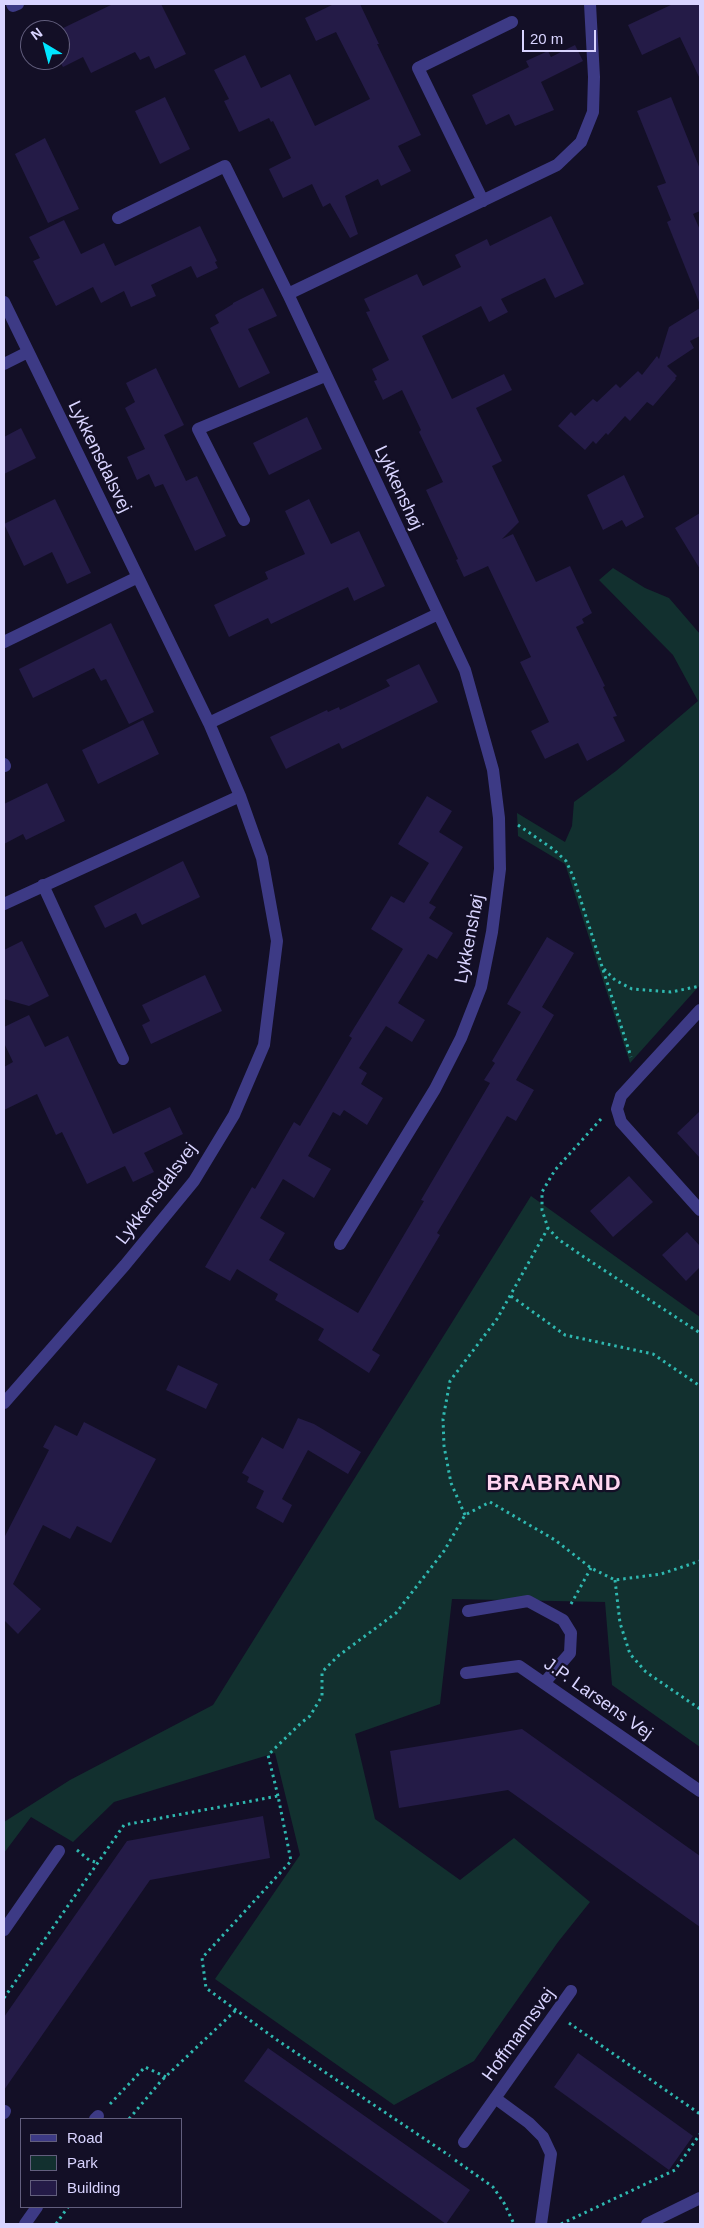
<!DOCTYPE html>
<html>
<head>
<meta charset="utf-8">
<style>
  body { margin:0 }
  #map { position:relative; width:704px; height:2228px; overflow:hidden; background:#130f26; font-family:Helvetica,sans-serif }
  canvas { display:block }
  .frame { position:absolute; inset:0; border:5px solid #d9d4ff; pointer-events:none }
  .legend { position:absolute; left:20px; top:2118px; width:162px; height:90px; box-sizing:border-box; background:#130f26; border:1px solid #625e7d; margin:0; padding:6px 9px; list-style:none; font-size:15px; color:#d9d4ff }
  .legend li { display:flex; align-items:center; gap:10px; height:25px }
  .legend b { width:25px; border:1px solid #625e7d }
  .north { position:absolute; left:20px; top:20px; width:50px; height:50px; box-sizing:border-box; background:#130f26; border:1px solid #625e7d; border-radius:50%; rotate:323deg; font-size:14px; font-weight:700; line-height:20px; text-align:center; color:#d9d4ff }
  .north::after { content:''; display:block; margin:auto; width:18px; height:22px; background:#00e5ff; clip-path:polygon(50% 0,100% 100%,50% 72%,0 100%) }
  .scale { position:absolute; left:522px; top:30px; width:74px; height:22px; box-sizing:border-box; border:2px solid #d9d4ff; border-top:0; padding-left:6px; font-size:15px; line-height:18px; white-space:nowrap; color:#d9d4ff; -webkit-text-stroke:4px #130f26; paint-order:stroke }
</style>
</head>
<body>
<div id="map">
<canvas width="704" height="2228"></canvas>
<div class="frame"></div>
<ul class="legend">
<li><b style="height:6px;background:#3d3a85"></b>Road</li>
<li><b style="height:14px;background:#12302f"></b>Park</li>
<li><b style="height:14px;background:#241b47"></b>Building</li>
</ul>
<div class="north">N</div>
<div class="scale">20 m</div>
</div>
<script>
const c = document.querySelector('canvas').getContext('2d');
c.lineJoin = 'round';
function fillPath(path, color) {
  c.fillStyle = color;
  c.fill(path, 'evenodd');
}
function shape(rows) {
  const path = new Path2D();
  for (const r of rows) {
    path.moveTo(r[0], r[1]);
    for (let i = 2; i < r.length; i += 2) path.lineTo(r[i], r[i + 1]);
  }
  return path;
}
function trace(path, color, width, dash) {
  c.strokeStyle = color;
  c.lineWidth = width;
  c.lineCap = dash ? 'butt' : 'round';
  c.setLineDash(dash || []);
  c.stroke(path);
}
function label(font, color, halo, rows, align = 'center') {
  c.font = font + ' Helvetica,sans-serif';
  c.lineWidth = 4.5;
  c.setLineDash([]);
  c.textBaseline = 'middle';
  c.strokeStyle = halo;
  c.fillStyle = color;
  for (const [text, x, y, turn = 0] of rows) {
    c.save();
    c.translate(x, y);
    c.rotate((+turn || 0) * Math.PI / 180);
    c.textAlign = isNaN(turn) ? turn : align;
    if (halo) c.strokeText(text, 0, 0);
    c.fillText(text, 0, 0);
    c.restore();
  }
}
const green = shape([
  [613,568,645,588,669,598,700,634,700,985,630,1063,565,864,518,836,517,813,565,842,572,826,574,802,616,771,698,701,673,655,599,580],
  [531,1196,700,1317,700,1747,612,1685,605,1602,452,1599,440,1704,355,1734,375,1819,460,1880,514,1838,590,1902,558,1942,474,2061,394,2105,215,1979,300,1855,275,1753,114,1802,73,1842,31,1817,4,1853,4,1822,70,1780,213,1705]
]);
const building = shape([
  [113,4,161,4,186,54,155,69,149,56,140,60,135,52,91,73,83,57,63,67,59,60,59,30],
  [334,4,360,4,379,44,377,44,421,135,398,146,411,171,381,186,378,179,345,196,358,234,350,238,330,203,323,207,312,184,283,198,269,169,291,158,273,121,271,122,269,118,239,132,224,101,229,99,214,70,245,55,261,88,290,74,315,126,370,99,336,32,316,41,305,18],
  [673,4,700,4,700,79,680,37,642,55,628,25],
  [575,45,583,61,541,82,554,110,515,126,509,114,486,125,472,95,529,67,526,61,548,51,551,57],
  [165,97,190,149,160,164,135,111],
  [671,97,700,169,700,211,693,214,700,230,699,302,667,222,671,220,657,186,666,183,637,111],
  [45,138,79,209,48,223,15,154],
  [551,216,584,284,555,298,545,278,501,299,508,312,489,322,481,306,422,336,452,399,504,374,512,390,476,408,502,461,492,466,519,522,502,539,513,534,536,582,570,566,592,613,582,619,584,623,576,627,605,686,603,687,617,716,613,717,625,741,587,761,578,743,545,759,531,731,549,722,520,662,531,657,488,566,464,577,456,560,458,559,426,490,443,482,419,432,421,430,402,390,383,400,374,381,377,380,372,369,389,360,366,312,370,311,364,299,417,274,423,286,461,267,455,255,487,239,490,246],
  [64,220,81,254,104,243,115,266,200,226,217,261,215,262,218,268,197,278,191,266,151,285,156,296,131,307,124,291,101,303,93,287,56,306,33,261,40,258,29,237],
  [263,288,277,316,248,329,270,373,239,388,210,328,219,323,215,315,233,304,233,303],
  [700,308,700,336,690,341,694,348,667,366,677,376,675,378,676,379,653,406,647,402,630,421,625,416,608,435,606,433,596,444,593,441,585,450,558,426,571,412,575,416,593,399,597,402,616,384,620,388,638,371,642,375,657,356,659,359,669,327],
  [156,368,184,425,164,435,186,481,197,476,226,536,195,551,163,484,155,487,149,474,137,480,127,457,145,449,125,408,135,402,126,383],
  [307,417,322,449,269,475,253,443],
  [21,428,36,458,4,474,4,437],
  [624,475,644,517,626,527,622,520,603,530,587,495],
  [55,499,91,573,67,584,52,552,24,566,4,524],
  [309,499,331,544,359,531,385,586,354,601,348,587,271,624,268,618,229,637,214,605,268,579,265,572,305,554,285,511],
  [700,513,700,569,675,528],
  [111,623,154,712,129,724,106,679,101,681,94,668,33,698,19,669],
  [419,664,438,702,342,749,339,743,286,769,270,737,327,710,328,712,339,707,340,710,390,686,386,680],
  [143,720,159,754,98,784,82,750],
  [47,783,65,821,26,840,23,834,4,844,4,804],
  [427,796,452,811,439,832,463,847,429,903,436,907,429,918,453,933,437,959,428,954,398,1003,425,1020,412,1042,386,1026,359,1068,367,1073,361,1084,383,1098,367,1125,344,1110,340,1116,333,1112,308,1156,331,1169,314,1198,283,1179,260,1218,285,1233,269,1260,358,1313,424,1201,421,1200,490,1083,484,1080,495,1063,492,1061,521,1012,507,1004,547,937,574,953,542,1007,554,1015,516,1080,534,1090,516,1121,507,1116,437,1233,440,1235,372,1350,380,1355,369,1373,318,1340,324,1329,275,1300,278,1294,237,1269,230,1281,205,1267,252,1187,255,1189,294,1122,300,1126,352,1038,349,1036,403,949,371,929,391,896,404,903,429,863,398,844],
  [183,861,200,897,142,925,136,913,105,928,94,906],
  [22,941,49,996,29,1006,4,999,4,950],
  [205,975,222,1011,151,1044,142,1025,150,1021,142,1005],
  [29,1015,45,1047,68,1036,113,1134,170,1107,183,1134,144,1153,154,1172,133,1182,125,1166,87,1184,62,1132,56,1135,37,1094,4,1110,4,1067,13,1062,4,1043,4,1027],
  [700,1111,700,1158,677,1133],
  [629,1176,653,1202,613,1237,590,1211],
  [687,1232,700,1246,700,1267,686,1281,662,1255],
  [178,1365,218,1384,206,1409,166,1390],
  [298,1418,314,1424,361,1452,348,1474,308,1450,282,1499,292,1505,283,1523,256,1508,264,1491,247,1482,249,1477,242,1473,262,1437,283,1449],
  [84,1422,156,1459,111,1543,77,1526,70,1539,43,1525,13,1584,41,1609,18,1634,4,1620,4,1538,49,1450,43,1447,55,1425,77,1436],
  [522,1729,700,1856,700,1927,508,1790,399,1808,390,1751],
  [263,1816,270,1858,150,1880,4,2090,4,2017,127,1841],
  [268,2048,470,2190,446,2224,244,2081],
  [578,2053,693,2136,669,2170,554,2087]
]);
const path = shape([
  [518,825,553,849,566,861,573,876,631,1057],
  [604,969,615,980,632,989,671,992,700,986],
  [601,1119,555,1170,542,1192,542,1210,548,1228,558,1239,584,1257,700,1333],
  [511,1296,565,1335,653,1354,700,1386],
  [465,1515,451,1483,444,1446,443,1419,450,1381,497,1319,548,1228],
  [615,1580,620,1623,630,1654,646,1672,700,1709],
  [571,1604,591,1568],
  [278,1796,268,1755,301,1723,310,1716,322,1696,322,1672,338,1656,396,1613,444,1551,465,1515,490,1502,555,1540,591,1568,615,1580,661,1574,700,1561],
  [77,1850,89,1860,98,1863],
  [4,1998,124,1825,278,1796,291,1861,202,1958,206,1988,277,2040,450,2156],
  [569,2023,700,2114],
  [110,2104,145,2067,166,2077],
  [129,2119,161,2081,236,2010],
  [455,2160,493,2187,504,2203,514,2224],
  [56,2224,68,2207],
  [561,2224,675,2170,700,2134]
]);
const minor = shape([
  [12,4,13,6,18,4],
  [483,201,418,68,512,22],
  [118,218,225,166,288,294],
  [4,302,209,723,240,796,262,858,277,941,264,1045,234,1115,194,1181,125,1265,4,1403],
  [4,364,28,352],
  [244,520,198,429,325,376],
  [4,642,138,577],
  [209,723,438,614],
  [4,764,5,766],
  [43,885,123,1059],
  [4,904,240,796],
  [700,1010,621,1096,617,1109,621,1122,700,1210],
  [340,1244,435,1089,461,1038,481,987,492,932,500,869,499,818,493,770,465,670,288,294,557,165,581,142,593,112,594,77,590,4],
  [468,1611,528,1601,563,1620,571,1633,570,1653,545,1682],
  [466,1673,519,1666,700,1791],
  [4,1930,59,1851],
  [495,2098,529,2123,543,2137,551,2154,541,2224],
  [4,2113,5,2111],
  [95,2119,98,2116],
  [464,2142,571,1991],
  [25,2224,37,2207],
  [647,2224,700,2198]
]);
const streetNames = [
  ["Lykkensdalsvej",99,457,64],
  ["Lykkenshøj",398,488,65],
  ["Lykkenshøj",470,939,-79],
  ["Lykkensdalsvej",157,1194,-53],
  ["J.P. Larsens Vej",598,1699,35],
  ["Hoffmannsvej",519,2035,-54]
];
const districtNames = [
  ["BRABRAND",554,1484]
];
fillPath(green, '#12302f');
fillPath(building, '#241b47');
trace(path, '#2fb8b0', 3, [2.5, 4]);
trace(minor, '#3d3a85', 12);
label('18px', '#d9d4ff', '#130f26', streetNames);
c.letterSpacing = '1px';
label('bold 22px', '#ffd6f0', '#130f26', districtNames);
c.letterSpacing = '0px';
</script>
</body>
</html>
